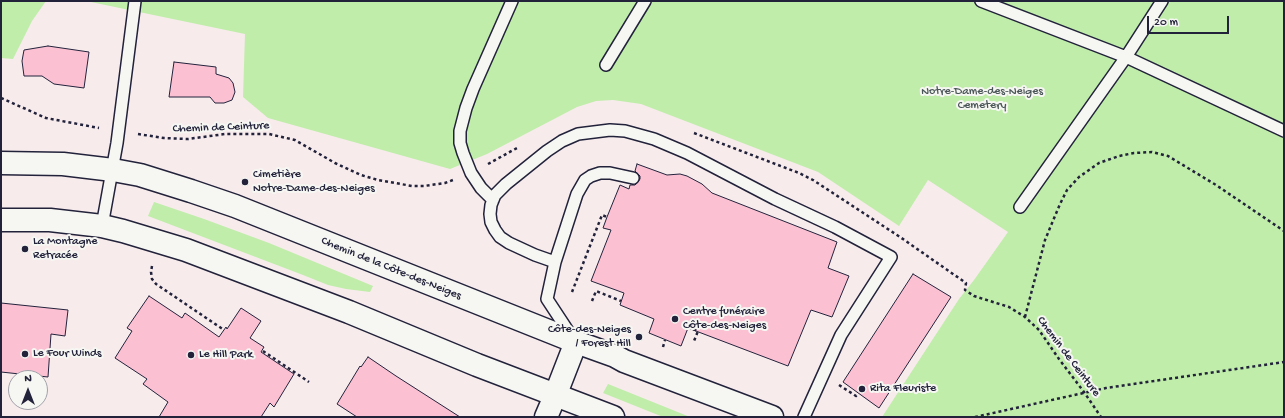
<!DOCTYPE html>
<html>
<head>
<meta charset="utf-8">
<style>
  body { margin:0 }
  #map { position:relative; width:1285px; height:418px; overflow:hidden; background:#f7ebec; font-family:"Gochi Hand",sans-serif }
  canvas { display:block }
  .frame { position:absolute; inset:0; border:2px solid #22223b; pointer-events:none }
  .north { position:absolute; left:8px; top:370px; width:40px; height:40px; box-sizing:border-box; background:#f6f6f2; border:1px solid #a1a1a9; border-radius:50%; rotate:0deg; font-size:11px; font-weight:700; line-height:16px; text-align:center; color:#22223b }
  .north::after { content:''; display:block; margin:auto; width:14px; height:18px; background:#22223b; clip-path:polygon(50% 0,100% 100%,50% 72%,0 100%) }
  .scale { position:absolute; left:1147px; top:16px; width:82px; height:18px; box-sizing:border-box; border:2px solid #22223b; border-top:0; padding-left:5px; font-size:12px; line-height:14px; white-space:nowrap; color:#22223b; -webkit-text-stroke:3px #f6f6f2; paint-order:stroke }
</style>
</head>
<body>
<div id="map">
<canvas width="1285" height="418"></canvas>
<div class="frame"></div>
<div class="north">N</div>
<div class="scale">20 m</div>
</div>
<script>
const c = document.querySelector('canvas').getContext('2d');
c.lineJoin = 'round';
function fillPath(path, color) {
  c.fillStyle = color;
  c.fill(path, 'evenodd');
}
function shape(rows) {
  const path = new Path2D();
  for (const r of rows) {
    path.moveTo(r[0], r[1]);
    for (let i = 2; i < r.length; i += 2) path.lineTo(r[i], r[i + 1]);
  }
  return path;
}
function trace(path, color, width, dash) {
  c.strokeStyle = color;
  c.lineWidth = width;
  c.lineCap = dash ? 'butt' : 'round';
  c.setLineDash(dash || []);
  c.stroke(path);
}
function label(font, color, halo, rows, align = 'center') {
  c.font = font + ' "Gochi Hand",sans-serif';
  c.lineWidth = 4;
  c.setLineDash([]);
  c.textBaseline = 'middle';
  c.strokeStyle = halo;
  c.fillStyle = color;
  for (const [text, x, y, turn = 0] of rows) {
    c.save();
    c.translate(x, y);
    c.rotate((+turn || 0) * Math.PI / 180);
    c.textAlign = isNaN(turn) ? turn : align;
    if (halo) c.strokeText(text, 0, 0);
    c.fillText(text, 0, 0);
    c.restore();
  }
}
const green = shape([
  [1,1,46,1,32,21,13,59,1,58],
  [86,1,1284,1,1284,417,882,417,959,299,974,280,1008,232,928,180,899,226,818,172,641,104,613,100,596,101,577,107,487,154,450,169,268,118,243,97,245,34],
  [154,202,204,219,269,243,373,286,370,292,346,289,328,285,303,275,148,216],
  [608,384,690,417,663,417,603,393]
]);
const building = shape([
  [48,46,89,52,84,88,54,84,42,76,24,76,22,61,24,50,48,46],
  [174,62,216,67,216,74,229,78,233,83,235,92,232,100,224,103,215,103,210,97,169,97,174,62],
  [637,164,667,175,680,174,687,176,702,184,712,193,837,242,828,268,849,276,832,317,811,310,788,366,688,328,681,346,649,333,654,319,620,305,624,293,591,281,611,230,603,228,607,217,620,185,629,189,630,185,635,185,638,182,640,179,640,176,635,171,637,164],
  [913,274,951,297,879,408,843,382,913,274],
  [149,296,182,318,185,313,219,337,226,327,227,329,241,308,261,321,250,338,264,347,261,352,294,374,274,407,270,403,261,417,159,417,168,402,143,384,147,379,115,358,132,331,127,328,149,296],
  [1,303,68,310,65,336,51,334,48,377,1,372,1,303],
  [368,357,396,376,460,417,357,417,337,404,360,366,361,367,368,357]
]);
const path = shape([
  [1,98,46,118,99,128],
  [694,133,799,173,813,180,900,237,966,283,965,290,974,296,1009,307,1025,317,1039,330,1059,359,1084,392,1101,417],
  [138,134,164,138,188,139,225,134,269,134,295,140,335,163,361,175,378,180,412,186,424,186,445,183,453,180],
  [488,164,517,148],
  [152,266,151,272,152,279,156,284,224,330],
  [572,292,602,215,607,217],
  [592,301,596,291,621,301],
  [1025,317,1045,240,1060,204,1067,190,1079,177,1099,163,1119,156,1134,153,1152,152,1168,156,1216,185,1284,231],
  [688,327,698,331,694,341],
  [663,347,665,340],
  [263,351,309,382],
  [839,385,856,396,858,393],
  [975,417,1106,388,1284,362]
]);
const lane = shape([
  [981,1,1126,57,1284,131],
  [606,65,645,1],
  [493,200,481,188,471,173,463,153,460,143,460,131,466,108,473,89,512,1],
  [1020,207,1126,57,1162,1],
  [102,226,117,143,135,1],
  [555,262,577,194,585,180,591,176,600,173,610,173,633,178],
  [572,337,547,299,555,262,535,255,509,243,500,237,495,230,491,222,490,214,491,205,495,195,506,184,547,151,562,141,578,134,610,130,625,131,654,139,687,153,775,199,835,227,891,257,841,335,804,417]
]);
const street = shape([
  [546,417,555,396,576,342]
]);
const secondary = shape([
  [1,163,63,164,113,170,140,175,191,191,235,206,576,342,615,356,624,361,772,417],
  [1,220,50,220,102,226,123,231,186,250,349,312,477,365,613,417]
]);
const markers = [
  [245,182,4,"#22223b"],
  [25,249,4,"#22223b"],
  [675,319,4,"#22223b"],
  [639,337,4,"#22223b"],
  [25,354,4,"#22223b"],
  [191,355,4,"#22223b"],
  [862,389,4,"#22223b"]
];
const parkNames = [
  ["Notre-Dame-des-Neiges",982,92],
  ["Cemetery",982,106]
];
const streetNames = [
  ["Chemin de Ceinture",221,128,-2],
  ["Chemin de la Côte-des-Neiges",391,269,22],
  ["Chemin de Ceinture",1068,357,53]
];
const poiNames = [
  ["Cimetière",253,175],
  ["Notre-Dame-des-Neiges",253,189],
  ["La Montagne",33,242],
  ["Retracée",33,256],
  ["Centre funéraire",683,312],
  ["Côte-des-Neiges",683,326],
  ["Côte-des-Neiges",631,330,"right"],
  ["/ Forest Hill",631,344,"right"],
  ["Le Four Winds",33,354],
  ["Le Hill Park",199,355],
  ["Rita Fleuriste",870,389]
];
fillPath(green, '#c0edaa');
fillPath(building, '#fbc1d3');
trace(building, '#22223b', 1);
trace(lane, '#22223b', 14);
trace(street, '#22223b', 25);
trace(secondary, '#22223b', 25);
trace(path, '#22223b', 2.5, [3, 3]);
trace(lane, '#f6f6f2', 11);
trace(street, '#f6f6f2', 22);
trace(secondary, '#f6f6f2', 22);
for (const [x, y, r, color] of markers) {
  const dot = new Path2D();
  dot.arc(x, y, r, 0, 2 * Math.PI);
  c.fillStyle = color;
  c.fill(dot);
  trace(dot, '#f6f6f2', 1.5);
}
label('12px', '#4a5557', '#f6f6f2', parkNames);
label('12px', '#22223b', '#f6f6f2', streetNames);
label('12px', '#22223b', '#f6f6f2', poiNames, 'left');
</script>
</body>
</html>
